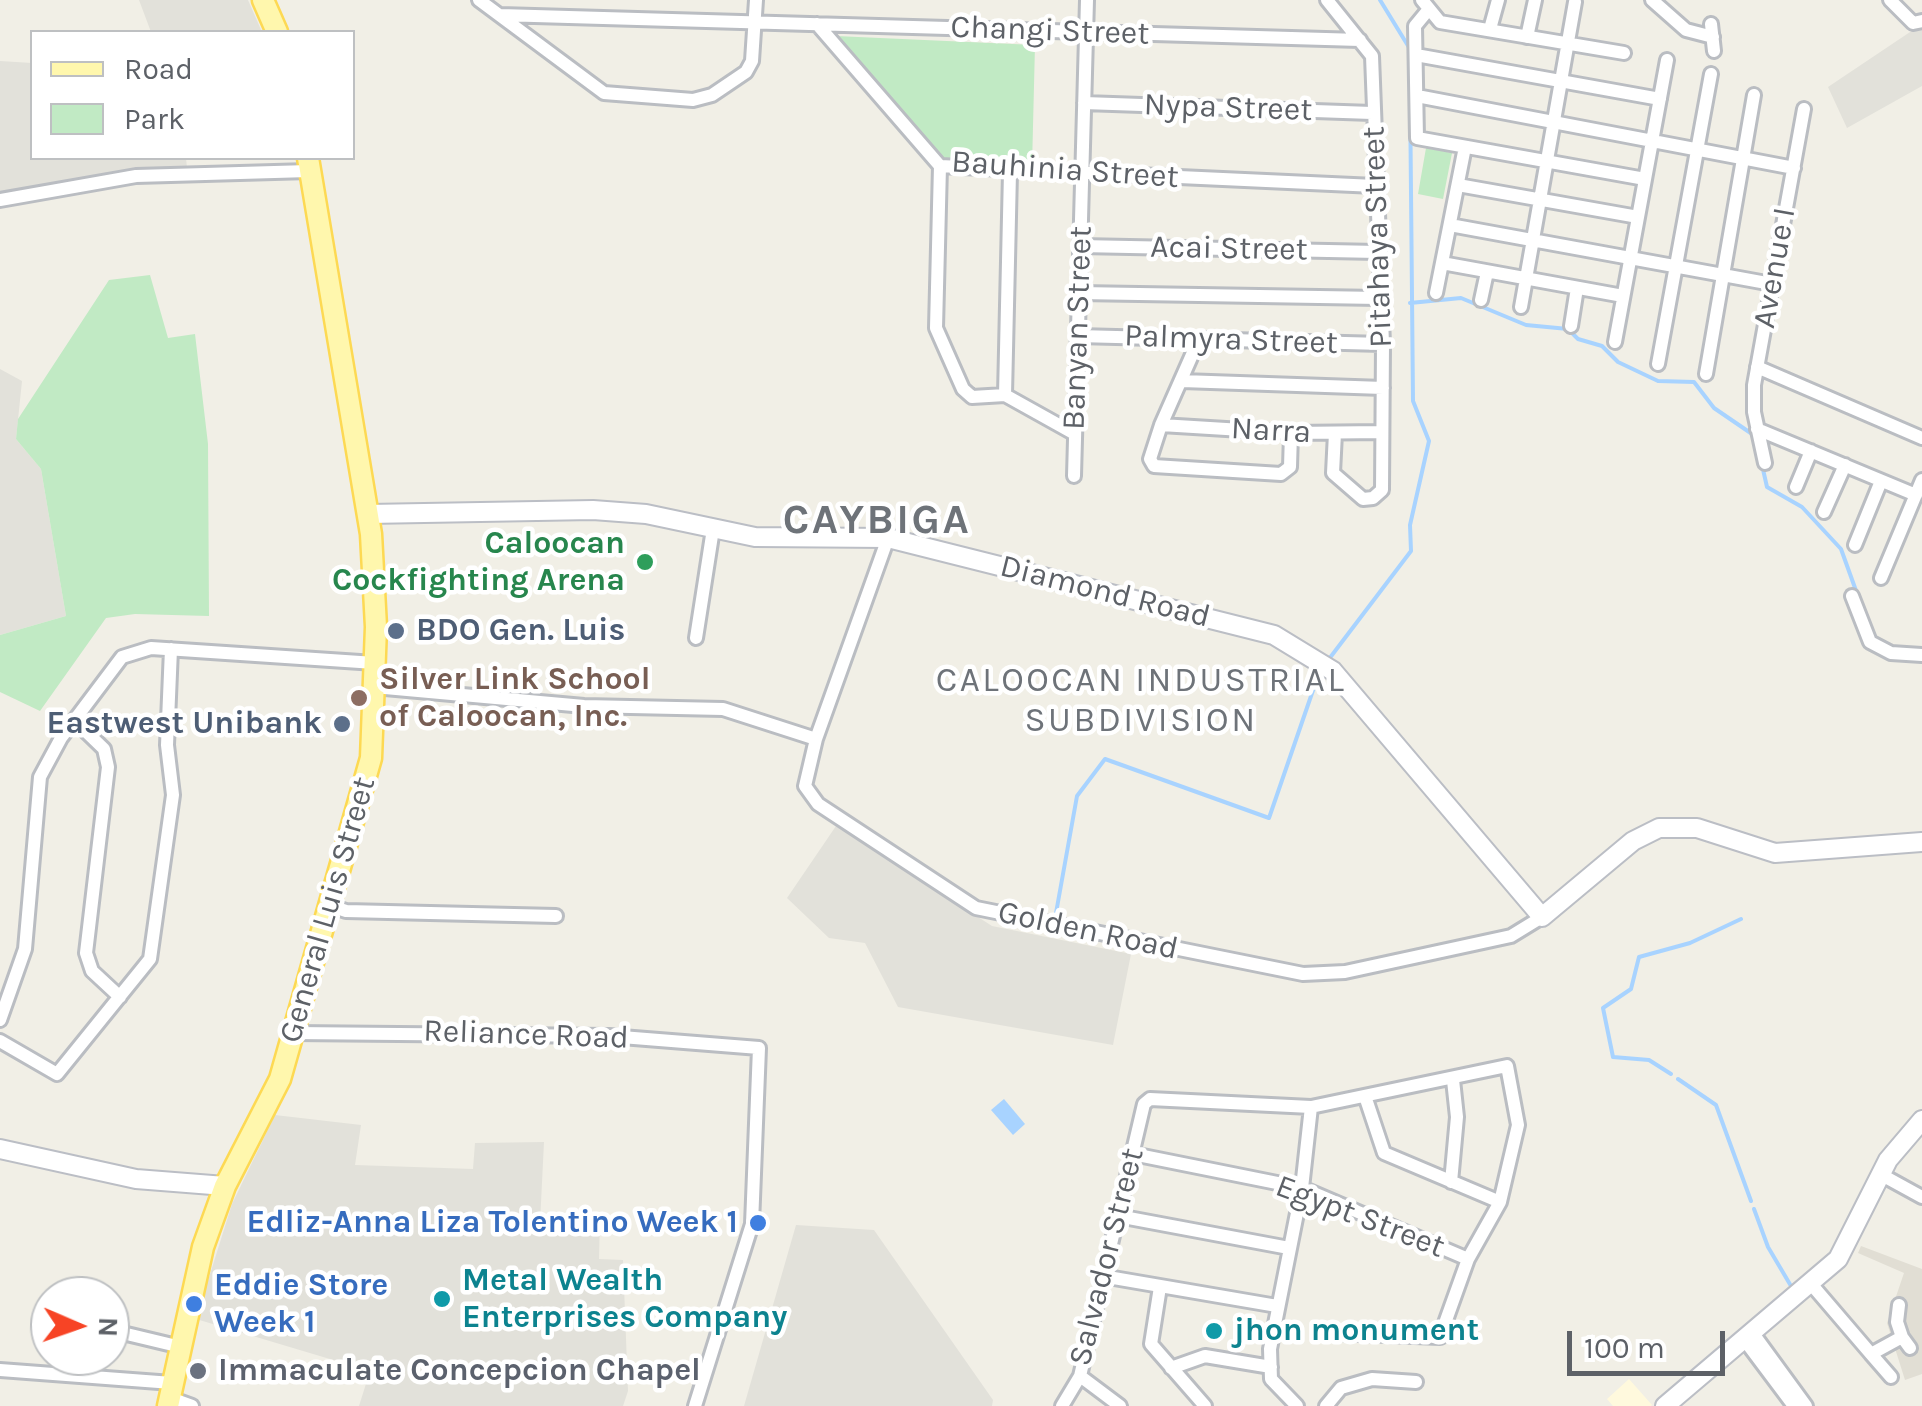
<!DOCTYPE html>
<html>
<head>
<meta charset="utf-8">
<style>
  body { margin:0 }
  #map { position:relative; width:1922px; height:1406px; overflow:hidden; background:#f1efe6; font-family:Karla,sans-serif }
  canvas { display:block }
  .legend { position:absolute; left:30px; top:30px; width:325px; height:130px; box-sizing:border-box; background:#fff; border:2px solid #bec0c2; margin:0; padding:12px 18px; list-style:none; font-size:30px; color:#5d6167 }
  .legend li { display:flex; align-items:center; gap:20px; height:50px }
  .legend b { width:50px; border:2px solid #bec0c2 }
  .north { position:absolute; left:30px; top:1276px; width:100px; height:100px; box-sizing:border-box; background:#fff; border:2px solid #bec0c2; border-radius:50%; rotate:92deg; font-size:28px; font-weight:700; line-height:40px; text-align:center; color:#5d6167 }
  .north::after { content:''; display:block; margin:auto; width:35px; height:45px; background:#f74425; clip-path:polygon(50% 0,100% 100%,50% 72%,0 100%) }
  .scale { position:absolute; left:1567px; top:1331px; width:158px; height:45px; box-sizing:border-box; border:5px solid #5d6167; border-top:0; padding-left:12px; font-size:30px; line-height:35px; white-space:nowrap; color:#5d6167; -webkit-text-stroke:8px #fff; paint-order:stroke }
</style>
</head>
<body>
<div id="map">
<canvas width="1922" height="1406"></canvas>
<ul class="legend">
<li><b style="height:12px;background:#fff7ad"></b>Road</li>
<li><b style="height:28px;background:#c1eac4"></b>Park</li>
</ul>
<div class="north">N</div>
<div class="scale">100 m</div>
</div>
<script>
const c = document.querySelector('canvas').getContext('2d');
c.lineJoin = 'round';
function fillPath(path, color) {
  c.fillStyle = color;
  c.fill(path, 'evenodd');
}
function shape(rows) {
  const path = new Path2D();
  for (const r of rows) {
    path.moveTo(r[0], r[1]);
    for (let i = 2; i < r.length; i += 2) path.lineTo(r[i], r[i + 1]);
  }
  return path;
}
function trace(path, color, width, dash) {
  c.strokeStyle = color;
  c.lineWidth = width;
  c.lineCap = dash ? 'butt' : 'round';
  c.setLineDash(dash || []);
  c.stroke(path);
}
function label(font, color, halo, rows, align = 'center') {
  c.font = font + ' Karla,sans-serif';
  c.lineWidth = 9;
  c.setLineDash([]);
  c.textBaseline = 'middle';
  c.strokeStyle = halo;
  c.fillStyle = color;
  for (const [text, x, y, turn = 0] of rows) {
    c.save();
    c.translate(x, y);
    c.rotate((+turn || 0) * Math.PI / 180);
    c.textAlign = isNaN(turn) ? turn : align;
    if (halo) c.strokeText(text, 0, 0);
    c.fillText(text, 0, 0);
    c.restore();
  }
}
const commercial = shape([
  [1629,1379,1652,1405,1651,1406,1613,1406,1607,1399]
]);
const industrial = shape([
  [139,0,248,0,262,32,151,32],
  [1922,24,1922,86,1847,128,1828,87],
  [0,61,32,63,32,158,186,158,187,168,0,198],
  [0,369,22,381,16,439,41,469,66,616,0,635],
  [836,826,992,926,1131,954,1113,1045,898,1007,865,943,829,938,787,898],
  [275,1115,361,1125,355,1165,473,1169,475,1143,544,1142,540,1223,600,1217,599,1259,623,1260,628,1391,623,1406,359,1406,370,1371,196,1319,232,1204],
  [796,1225,874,1230,993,1400,992,1406,744,1406]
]);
const education = shape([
  [1861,1246,1922,1269,1922,1374,1905,1380,1887,1323,1904,1273,1858,1253]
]);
const green = shape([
  [836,36,1035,45,1032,167,948,165],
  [1426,148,1452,153,1443,199,1418,194],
  [150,275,168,338,195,334,208,444,209,616,135,614,106,618,40,711,0,692,0,635,66,616,41,469,16,439,18,419,109,280]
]);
const water = shape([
  [1004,1099,1025,1124,1013,1135,991,1110]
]);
const stream = shape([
  [1380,0,1410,49],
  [1410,303,1461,298,1526,325,1568,329,1578,339,1602,346,1618,362,1658,381,1694,382,1714,408,1755,436],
  [1762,465,1767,487,1802,507,1841,549,1859,599],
  [1329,659,1411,551,1410,525,1429,441,1413,401,1410,88],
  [1056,913,1077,796,1105,759,1269,818,1320,670],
  [1671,1074,1649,1060,1613,1057,1603,1008,1631,989,1639,957,1690,943,1741,919],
  [1678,1079,1716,1105,1751,1201],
  [1754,1209,1768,1247,1791,1286]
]);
const street = shape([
  [479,0,604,93,693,100,712,95,746,72,752,61,756,0],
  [1327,0,1372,56,1383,344,1382,490,1373,498,1363,499,1333,473,1335,433],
  [1422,0,1440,22,1624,53],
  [1652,0,1686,30,1713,37],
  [1890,0,1913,23,1922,21],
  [1429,9,1415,26,1417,138,1645,179],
  [500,15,1360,40],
  [817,24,940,166,1375,186],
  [1711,24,1714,51],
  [1490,29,1498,0],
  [1527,37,1535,0],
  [1416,55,1660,99],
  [1417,96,1794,168],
  [1084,103,1372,113],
  [940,166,936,328,963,389,972,397,1005,395,1075,434],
  [1458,185,1638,217],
  [0,200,136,176,309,171],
  [1450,225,1772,284],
  [1080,246,1378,252],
  [1442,263,1623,296],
  [1079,293,1379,298],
  [1436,293,1465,147],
  [1481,300,1487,272],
  [1521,307,1575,2],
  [1571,326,1577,288],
  [1078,336,1383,344],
  [1199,339,1161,425,1150,459,1154,466,1281,474,1290,467,1291,433],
  [1615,342,1667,60],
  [1658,364,1711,74],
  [1757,367,1922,438],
  [1706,374,1754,95],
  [1182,381,1383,388],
  [1005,395,1010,172],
  [1161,425,1291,433,1382,432],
  [1757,429,1916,495],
  [1765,463,1754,412,1754,385,1804,109],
  [1074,476,1087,0],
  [1796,487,1811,451],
  [1824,512,1845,465],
  [888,538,816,739,805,786,818,804,976,908,1303,974,1345,972,1511,936,1542,917],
  [1855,545,1881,481],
  [1881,578,1922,480],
  [1852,596,1870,642,1891,653,1922,655],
  [696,638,713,529],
  [374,687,584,706,723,709,816,739],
  [74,720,104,749,108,767,86,953,92,971,120,997],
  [331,906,346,911,556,916],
  [0,1020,25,949,40,777,61,738,122,657,151,648,375,663],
  [293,1033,609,1036,759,1048,752,1224,695,1406],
  [0,1041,57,1074,150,959,173,795,167,745,171,649],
  [1366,1099,1384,1153,1500,1202],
  [1133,1154,1302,1188,1468,1259],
  [1880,1174,1922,1197],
  [1451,1182,1457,1117,1453,1080],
  [1118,1216,1289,1248],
  [1102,1276,1277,1306],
  [1812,1285,1871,1354,1902,1337,1910,1348],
  [1160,1287,1151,1344,1205,1406],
  [1899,1305,1897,1322,1902,1337],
  [110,1330,181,1347],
  [1752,1332,1806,1406],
  [1743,1338,1794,1406],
  [1871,1354,1891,1377],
  [1171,1368,1205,1356,1271,1367],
  [0,1370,172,1383],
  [1080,1376,1120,1406],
  [170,1398,192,1406],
  [1062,1406,1080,1376,1144,1104,1150,1099,1311,1107,1507,1066,1518,1125,1500,1202,1468,1259,1440,1337,1336,1333],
  [1297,1406,1271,1379,1270,1349,1302,1188,1311,1107],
  [1326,1406,1341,1388,1372,1379,1416,1382]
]);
const secondary = shape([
  [368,514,593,510,646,514,755,537,888,538,1274,635,1333,671,1542,917,1633,841,1659,828,1697,828,1775,853,1922,842],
  [0,1149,136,1179,225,1186],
  [1665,1406,1838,1259,1888,1160,1922,1120]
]);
const primary = shape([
  [263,0,277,32],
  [168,1406,203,1247,225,1186,280,1079,371,758,376,627,371,534,308,158]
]);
const markers = [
  [645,562,10,"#2e9e5b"],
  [396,631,10,"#5c6f8a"],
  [359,698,10,"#8d6e63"],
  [342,724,10,"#5c6f8a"],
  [758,1223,10,"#3f7fe0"],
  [442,1299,10,"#0f9aa8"],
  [194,1304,10,"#3f7fe0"],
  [1214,1331,10,"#0f9aa8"],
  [198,1371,10,"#6b7280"]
];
const streetNames = [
  ["Changi Street",1050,31,2],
  ["Nypa Street",1228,108,2],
  ["Bauhinia Street",1065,170,4],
  ["Pitahaya Street",1378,237,-92],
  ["Acai Street",1229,249,1],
  ["Avenue I",1775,268,-80],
  ["Banyan Street",1078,328,-88],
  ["Palmyra Street",1231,340,2],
  ["Narra",1271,431,3],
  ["Diamond Road",1105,592,14],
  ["General Luis Street",328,910,-74],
  ["Golden Road",1088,931,12],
  ["Reliance Road",526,1035,2],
  ["Egypt Street",1360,1217,21],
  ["Salvador Street",1107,1257,-76]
];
const leisureNames = [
  ["Caloocan",625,544],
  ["Cockfighting Arena",625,581]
];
const serviceNames = [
  ["BDO Gen. Luis",416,631],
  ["Eastwest Unibank",322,724,"right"]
];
const educationNames = [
  ["Silver Link School",379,680],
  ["of Caloocan, Inc.",379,717]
];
const shopNames = [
  ["Edliz-Anna Liza Tolentino Week 1",738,1223],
  ["Eddie Store",214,1286,"left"],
  ["Week 1",214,1323,"left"]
];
const cultureNames = [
  ["Metal Wealth",462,1281],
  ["Enterprises Company",462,1318],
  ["jhon monument",1234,1331]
];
const worshipNames = [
  ["Immaculate Concepcion Chapel",218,1371]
];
const neighbourhoodNames = [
  ["CALOOCAN INDUSTRIAL",1141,681],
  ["SUBDIVISION",1141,721]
];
const districtNames = [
  ["CAYBIGA",877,521]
];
fillPath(commercial, '#fff9dd');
fillPath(industrial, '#e2e1da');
fillPath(education, '#e1ded4');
fillPath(green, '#c1eac4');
fillPath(water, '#a8d3ff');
trace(stream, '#a8d3ff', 4);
trace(street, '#babdc2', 18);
trace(secondary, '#bbbec5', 22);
trace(primary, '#fdd953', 25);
trace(street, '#fff', 12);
trace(secondary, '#fff', 18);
trace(primary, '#fff7ad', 20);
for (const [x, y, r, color] of markers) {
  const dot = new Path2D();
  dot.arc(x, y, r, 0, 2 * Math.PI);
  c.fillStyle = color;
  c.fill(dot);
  trace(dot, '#fff', 4);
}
label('32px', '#5d6167', '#fff', streetNames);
label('bold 32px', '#27864d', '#fff', leisureNames, 'right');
label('bold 32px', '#4e5e75', '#fff', serviceNames, 'left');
label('bold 32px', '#785e54', '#fff', educationNames, 'left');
label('bold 32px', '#366cbe', '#fff', shopNames, 'right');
label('bold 32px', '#0d838f', '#fff', cultureNames, 'left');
label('bold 32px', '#5b616d', '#fff', worshipNames, 'left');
c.letterSpacing = '2.5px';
label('35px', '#6e7379', '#fff', neighbourhoodNames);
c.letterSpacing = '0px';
c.letterSpacing = '2.5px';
label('bold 42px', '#6e7379', '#fff', districtNames);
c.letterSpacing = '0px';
</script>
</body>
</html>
